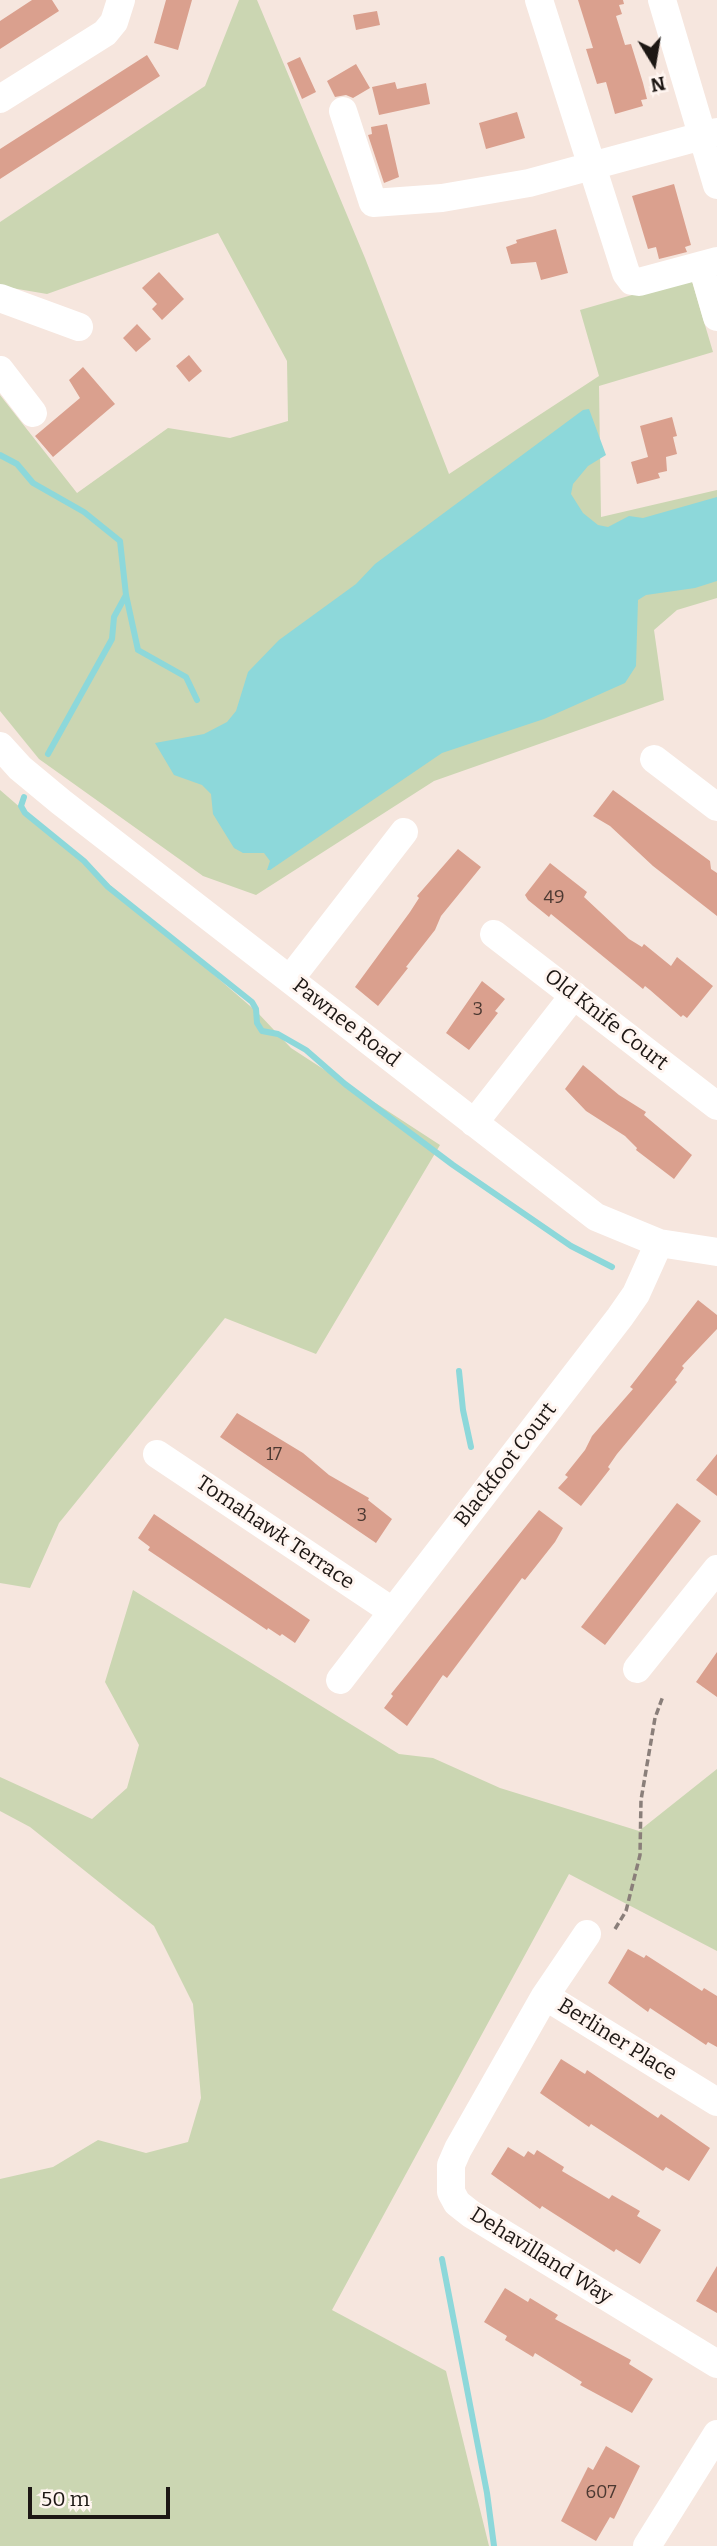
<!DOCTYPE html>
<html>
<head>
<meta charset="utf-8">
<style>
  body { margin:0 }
  #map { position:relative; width:717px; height:2546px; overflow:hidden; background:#f6e6de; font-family:Bitter,serif }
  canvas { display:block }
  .north { position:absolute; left:619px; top:28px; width:70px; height:70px; -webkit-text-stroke:5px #fff5f0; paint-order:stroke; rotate:169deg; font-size:19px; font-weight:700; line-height:28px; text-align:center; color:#1d1714 }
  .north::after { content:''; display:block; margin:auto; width:24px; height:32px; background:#1d1714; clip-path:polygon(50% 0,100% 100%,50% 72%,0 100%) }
  .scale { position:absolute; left:28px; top:2487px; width:142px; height:32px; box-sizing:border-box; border:4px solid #1d1714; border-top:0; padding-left:9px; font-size:21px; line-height:24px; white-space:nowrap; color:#1d1714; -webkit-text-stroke:5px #fff5f0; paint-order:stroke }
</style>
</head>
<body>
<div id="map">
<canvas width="717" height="2546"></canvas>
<div class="north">N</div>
<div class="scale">50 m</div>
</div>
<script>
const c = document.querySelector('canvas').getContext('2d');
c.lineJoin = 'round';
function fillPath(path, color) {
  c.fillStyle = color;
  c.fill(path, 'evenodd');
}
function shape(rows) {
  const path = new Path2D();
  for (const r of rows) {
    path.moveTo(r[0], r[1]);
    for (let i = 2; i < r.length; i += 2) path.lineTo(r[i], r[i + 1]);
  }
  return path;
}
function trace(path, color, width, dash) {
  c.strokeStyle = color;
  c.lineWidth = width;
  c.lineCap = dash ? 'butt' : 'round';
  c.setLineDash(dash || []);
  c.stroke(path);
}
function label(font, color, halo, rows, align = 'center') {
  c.font = font + ' Bitter,serif';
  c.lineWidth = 6;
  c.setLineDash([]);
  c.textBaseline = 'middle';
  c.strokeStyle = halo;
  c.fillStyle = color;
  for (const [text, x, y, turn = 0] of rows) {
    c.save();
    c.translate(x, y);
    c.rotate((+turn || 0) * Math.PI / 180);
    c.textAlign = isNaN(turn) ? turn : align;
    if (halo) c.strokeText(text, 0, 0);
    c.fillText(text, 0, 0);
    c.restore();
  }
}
const green = shape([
  [239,0,257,0,365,258,449,474,599,376,580,310,691,278,713,352,599,386,601,517,717,490,717,598,677,610,654,630,664,700,434,781,256,895,203,876,39,759,0,711,0,395,77,493,168,428,230,438,288,421,287,361,218,233,47,294,0,286,0,222,205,86],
  [0,790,257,1012,291,1048,440,1145,316,1354,225,1318,59,1523,30,1588,0,1583],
  [133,1590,399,1754,433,1758,500,1788,639,1831,717,1769,717,1951,569,1874,332,2310,446,2371,489,2546,0,2546,0,2179,53,2167,98,2140,146,2153,188,2142,201,2098,193,2004,154,1926,30,1827,0,1811,0,1777,92,1819,127,1788,139,1745,105,1682]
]);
const water = shape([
  [589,409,606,455,588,466,573,484,571,494,583,513,598,525,608,527,629,516,643,518,717,497,717,581,695,588,646,595,638,600,636,666,625,683,544,719,442,753,270,870,267,870,270,861,264,853,243,853,234,848,213,814,211,794,202,785,174,775,155,743,204,734,227,722,236,711,248,672,279,640,356,584,375,564,583,410]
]);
const stream = shape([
  [0,455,17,464,33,483,84,512,120,541,126,595,138,650,186,677,197,700],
  [48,754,112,639,114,617,126,595],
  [24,797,21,806,25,813,84,861,108,887,252,1002,256,1009,257,1023,262,1031,278,1034,306,1050,345,1084,453,1165,571,1246,612,1267],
  [459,1371,463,1410,471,1447],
  [442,2259,487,2493,494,2546]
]);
const building = shape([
  [32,0,52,0,59,11,0,49,0,21],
  [166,0,192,0,178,50,154,43],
  [578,0,623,0,624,4,619,5,622,14,616,16,625,45,631,44,643,83,647,99,641,100,643,106,615,114,606,82,597,84,586,49,593,48],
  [377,11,380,25,356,30,353,15],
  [147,55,160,76,0,179,0,149],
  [300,57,316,92,302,99,287,63],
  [356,64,370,88,353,98,346,95,335,97,327,81],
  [395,82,397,89,426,83,430,104,379,115,372,87],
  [517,112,525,138,486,149,479,123],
  [387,124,399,177,384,183,368,135,372,134,371,127],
  [674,184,691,245,685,247,687,252,659,259,656,247,648,249,632,196],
  [556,229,568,273,541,280,536,262,511,264,506,247,517,243,516,240],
  [159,272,184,299,162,320,152,309,157,304,142,288],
  [137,324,151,339,136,352,123,338],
  [189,355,202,371,189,382,176,366],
  [83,367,115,404,53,457,35,436,80,398,69,380],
  [672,417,677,436,673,437,677,454,666,457,667,471,658,473,660,478,637,484,631,462,648,457,640,426],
  [613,790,710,861,711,869,717,873,717,916,653,866,610,826,593,816],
  [458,849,481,867,441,916,435,930,406,967,408,968,378,1006,355,987,410,912,419,898,417,896],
  [550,863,587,892,584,897,629,939,642,947,644,944,671,966,677,957,713,986,687,1018,683,1015,681,1017,650,990,645,986,643,989,551,914,549,917,528,900,525,895],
  [482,981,505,999,495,1011,498,1013,469,1050,446,1033],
  [583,1065,619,1095,646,1112,644,1115,692,1155,674,1179,636,1150,637,1148,625,1136,586,1111,565,1089],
  [698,1300,717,1315,717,1329,682,1366,684,1368,675,1380,677,1382,617,1454,608,1467,610,1469,581,1506,558,1488,568,1477,565,1475,585,1450,592,1436,633,1389,630,1387],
  [237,1413,303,1453,329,1475,369,1498,368,1500,392,1519,376,1543,220,1437],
  [717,1454,717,1496,696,1480],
  [677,1503,701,1521,605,1645,581,1627],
  [539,1510,563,1528,555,1542,525,1580,522,1578,447,1678,443,1675,407,1726,384,1708,393,1696,391,1694],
  [154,1514,310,1620,295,1643,282,1634,280,1636,268,1628,267,1630,148,1550,150,1547,138,1538],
  [717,1652,717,1697,696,1682],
  [628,1949,644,1958,646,1955,702,1991,704,1988,717,1996,717,2047,708,2042,706,2045,650,2008,648,2012,608,1983],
  [561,2059,585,2074,587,2070,658,2118,661,2114,710,2148,689,2181,666,2167,663,2171,591,2124,589,2127,540,2093],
  [508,2147,524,2157,528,2151,534,2155,537,2150,564,2167,562,2171,609,2199,612,2195,640,2211,637,2216,661,2230,640,2264,616,2249,614,2252,542,2206,540,2209,491,2174],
  [717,2266,717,2313,696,2301],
  [505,2288,528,2302,530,2298,558,2315,555,2319,631,2360,629,2364,653,2379,632,2413,580,2385,582,2382,535,2353,533,2357,505,2340,507,2336,484,2322],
  [606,2446,640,2466,614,2519,610,2517,596,2541,561,2521,588,2467,593,2470]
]);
const path = shape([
  [615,1929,626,1911,640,1855,641,1800,655,1718,663,1696]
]);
const minor = shape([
  [539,0,626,273,632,281,639,282,717,261],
  [662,0,717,185],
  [0,99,105,33,114,22,121,0],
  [343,111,373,203,442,198,529,183,717,132],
  [702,265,717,317],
  [0,298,79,327],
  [0,370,33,413],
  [0,746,20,768,61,802,596,1217,659,1243,717,1252],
  [654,759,717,807],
  [494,934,717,1106],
  [290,979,404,832],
  [474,1123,574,995],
  [157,1454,392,1611],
  [637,1669,717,1569],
  [340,1680,620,1317,636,1294,659,1243],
  [587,1934,545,1996,458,2149,451,2165,451,2192,457,2203,471,2214,717,2364],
  [545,1996,717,2102],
  [647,2546,717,2434]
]);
const numberNames = [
  ["49",554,898],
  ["3",478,1010],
  ["17",274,1455],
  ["3",362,1516],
  ["607",601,2493]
];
const streetNames = [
  ["Old Knife Court",606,1020,38],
  ["Pawnee Road",346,1023,38],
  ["Blackfoot Court",506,1465,-52],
  ["Tomahawk Terrace",275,1533,34],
  ["Berliner Place",617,2040,32],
  ["Dehavilland Way",541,2256,32]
];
fillPath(green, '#cbd6b2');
fillPath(water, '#8dd8da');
trace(stream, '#8dd8da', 6);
fillPath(building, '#daa08e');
trace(path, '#8a7f7a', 3.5, [7, 3.5]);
trace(minor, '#fff', 28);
label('18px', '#4c3932', null, numberNames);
label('21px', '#1d1714', '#fff5f0', streetNames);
</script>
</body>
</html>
